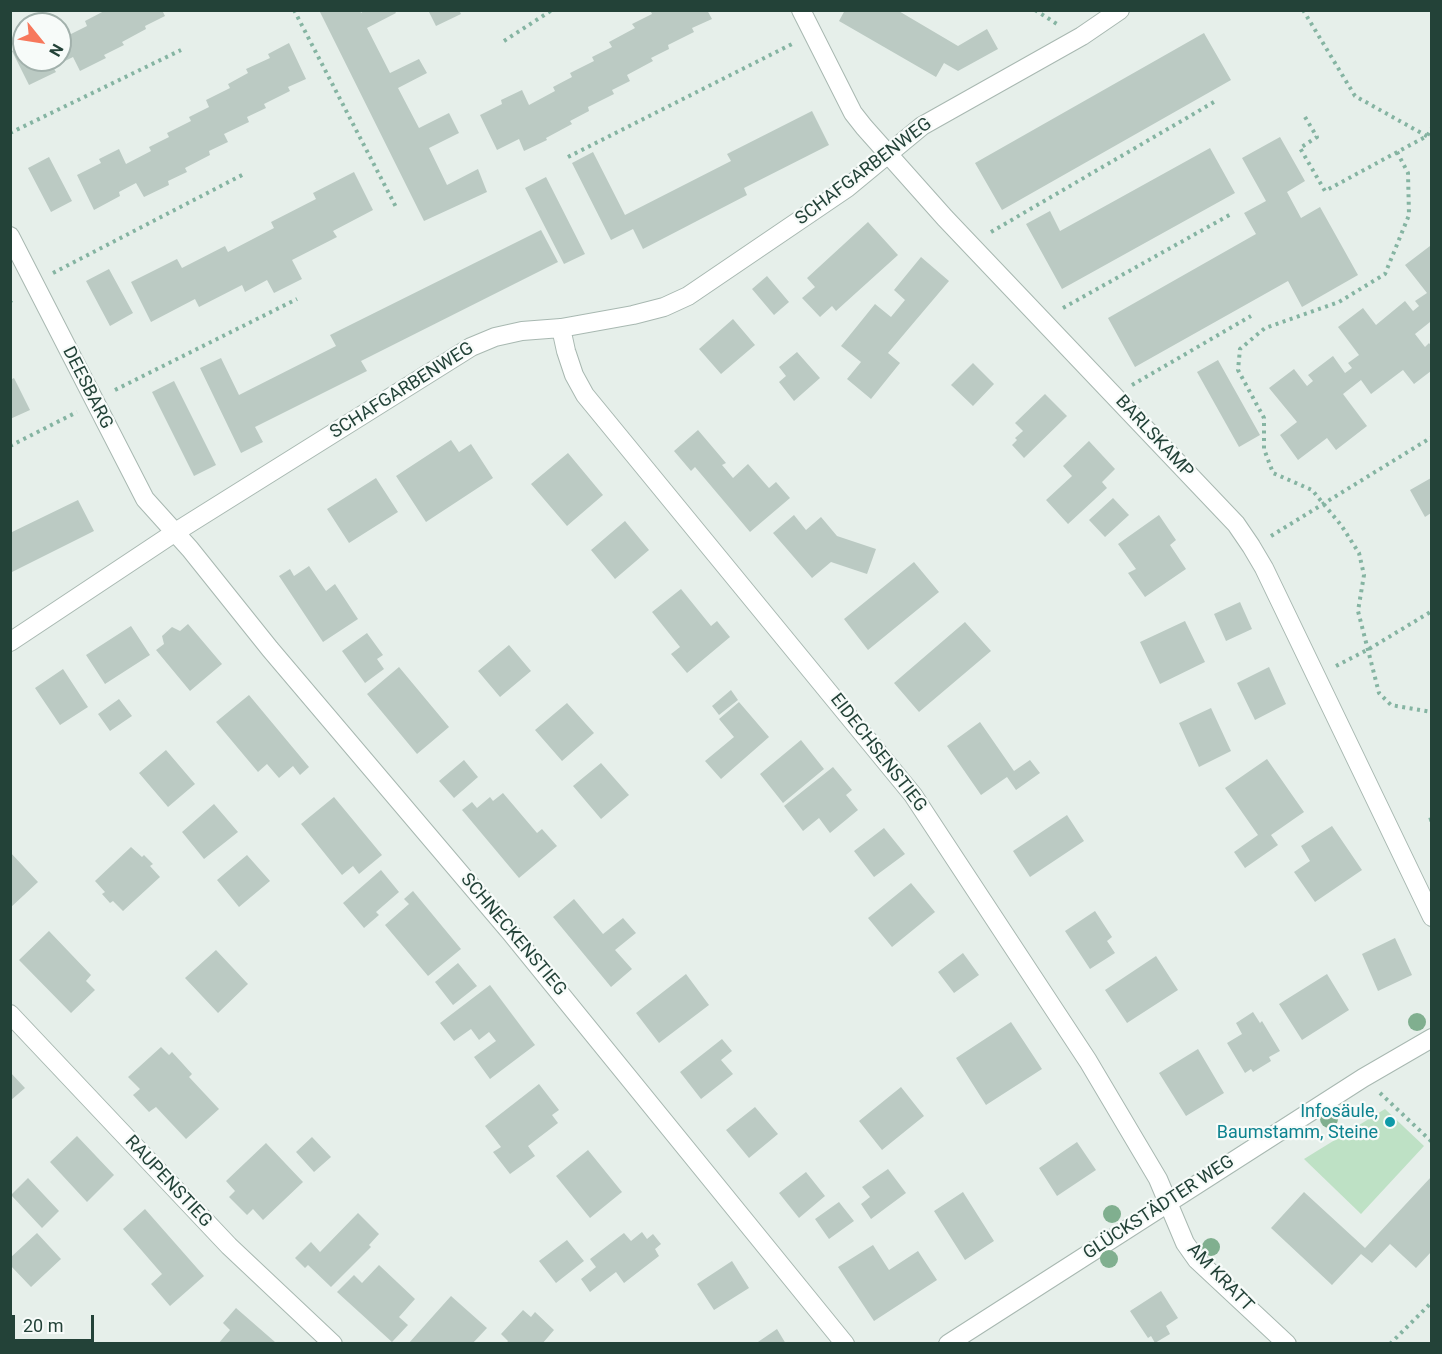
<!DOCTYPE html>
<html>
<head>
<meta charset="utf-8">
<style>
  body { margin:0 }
  #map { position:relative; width:1442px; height:1354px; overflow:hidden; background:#e6efea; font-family:Roboto,sans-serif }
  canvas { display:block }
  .frame { position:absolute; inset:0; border:12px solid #234238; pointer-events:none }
  .north { position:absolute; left:12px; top:12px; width:60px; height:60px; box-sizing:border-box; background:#f7fbf9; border:2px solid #a2b1ac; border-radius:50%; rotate:120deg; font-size:16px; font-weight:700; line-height:24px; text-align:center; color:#234238 }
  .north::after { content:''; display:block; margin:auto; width:21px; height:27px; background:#f7785c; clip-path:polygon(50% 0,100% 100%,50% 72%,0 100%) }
  .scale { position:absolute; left:12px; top:1315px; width:82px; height:27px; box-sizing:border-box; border:3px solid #234238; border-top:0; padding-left:8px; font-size:18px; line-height:21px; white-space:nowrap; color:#234238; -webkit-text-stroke:4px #f7fbf9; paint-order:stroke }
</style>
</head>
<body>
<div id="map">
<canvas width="1442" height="1354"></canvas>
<div class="frame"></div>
<div class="north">N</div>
<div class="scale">20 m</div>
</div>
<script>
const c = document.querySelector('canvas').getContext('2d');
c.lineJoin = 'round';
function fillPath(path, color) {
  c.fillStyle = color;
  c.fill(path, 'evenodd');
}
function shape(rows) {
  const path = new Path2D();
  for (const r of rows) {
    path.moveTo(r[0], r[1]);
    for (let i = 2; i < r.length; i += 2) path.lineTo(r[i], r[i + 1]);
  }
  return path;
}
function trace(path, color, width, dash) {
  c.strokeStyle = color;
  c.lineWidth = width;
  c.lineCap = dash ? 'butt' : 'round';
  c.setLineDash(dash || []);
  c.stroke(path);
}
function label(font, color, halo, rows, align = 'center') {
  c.font = font + ' Roboto,sans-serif';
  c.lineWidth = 4.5;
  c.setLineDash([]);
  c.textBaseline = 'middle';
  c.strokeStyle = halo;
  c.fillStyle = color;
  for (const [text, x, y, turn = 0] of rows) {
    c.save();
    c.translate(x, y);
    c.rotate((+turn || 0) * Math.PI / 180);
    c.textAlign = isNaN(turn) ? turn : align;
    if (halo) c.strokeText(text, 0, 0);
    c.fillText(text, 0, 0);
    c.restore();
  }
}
const green = shape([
  [1385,1109,1424,1146,1361,1214,1304,1159]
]);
const building = shape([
  [106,10,162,10,165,16,145,26,146,29,122,42,124,45,104,55,106,58,80,71,73,57,53,67,56,72,29,85,12,51,24,45,24,60,60,60,60,32,63,38,87,26,85,21],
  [319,10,360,10,361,13,365,10,394,10,396,13,367,28,390,73,419,59,427,73,398,88,419,128,449,113,459,133,429,148,447,185,478,169,487,192,424,221],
  [428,10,459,10,461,14,436,26],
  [653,10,707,10,712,19,692,28,694,32,668,45,669,49,651,58,653,61,627,75,630,81,612,90,614,94,588,107,589,111,570,121,572,124,546,138,547,140,524,151,519,139,497,150,480,115,502,104,501,100,522,90,529,105,555,91,553,87,572,77,570,73,594,61,592,57,612,47,609,42,635,28,632,24,652,14,651,12],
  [845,10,897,10,958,46,987,29,998,49,958,71,944,63,936,77,839,21],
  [1204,33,1231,80,1002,210,975,163],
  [289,43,306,79,288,87,290,91,264,104,266,108,247,117,249,122,224,134,228,142,209,151,210,155,185,168,187,172,168,181,169,185,144,197,136,183,119,192,120,196,94,210,77,175,101,163,99,159,119,149,126,164,151,151,149,147,169,137,167,133,191,121,189,117,209,107,206,100,230,88,228,84,248,73,246,69,270,58,268,54],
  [812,111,829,145,744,188,747,195,643,249,633,229,611,240,572,163,593,152,625,215,731,161,727,154],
  [1280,137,1305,181,1287,192,1301,218,1320,207,1358,275,1302,307,1288,281,1135,367,1108,318,1256,234,1244,213,1266,201,1242,158],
  [1210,148,1235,193,1062,289,1026,224,1050,211,1060,231],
  [49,157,72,201,51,212,28,168],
  [354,172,373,210,333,231,337,237,292,260,302,279,274,293,267,280,245,292,242,285,199,307,195,299,151,322,131,282,177,259,182,268,225,246,228,252,274,228,271,222,316,199,313,193],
  [546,177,585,254,564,264,525,188],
  [868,222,898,255,836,311,832,306,820,317,802,298,815,287,807,278],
  [541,230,558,262,361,361,367,371,255,427,263,442,241,453,200,368,221,358,239,395,336,346,330,335],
  [1430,246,1431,324,1430,322,1415,334,1425,347,1429,343,1431,346,1431,371,1414,384,1403,370,1371,394,1361,380,1343,394,1367,426,1336,450,1327,438,1298,460,1280,435,1297,422,1269,388,1294,369,1307,386,1313,381,1308,375,1333,356,1345,373,1352,368,1348,363,1359,355,1338,327,1363,308,1376,325,1405,301,1413,311,1419,306,1415,301,1427,293,1405,265],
  [921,257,949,281,888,353,900,363,871,399,847,379,861,362,841,346,875,304,891,317,905,300,894,290],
  [109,269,133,313,110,326,86,281],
  [767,276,789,302,774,315,752,289],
  [733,319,755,345,721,374,699,349],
  [797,352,820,378,794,401,779,382,786,376,779,367],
  [1218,360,1260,435,1239,447,1197,372],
  [973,363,994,384,973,406,951,385],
  [14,378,30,410,10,419,10,380],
  [174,381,216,465,194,476,152,392],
  [1045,394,1067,416,1024,458,1012,445,1017,440,1015,438,1023,431,1015,423],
  [698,430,726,463,722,465,733,478,748,464,769,488,776,482,790,498,750,532,695,467,691,471,674,451],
  [451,440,459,452,471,444,493,478,426,522,396,476],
  [1089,441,1115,469,1102,482,1107,488,1068,524,1046,500,1072,476,1063,466],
  [568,453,603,495,567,526,531,484],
  [376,478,398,512,349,543,327,509],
  [1431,478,1431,513,1425,517,1410,490],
  [1113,498,1129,515,1105,537,1089,520],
  [78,500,94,531,10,573,10,533],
  [794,515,806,530,821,517,837,536,876,549,867,574,831,562,812,578,773,533],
  [1159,515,1176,540,1170,545,1186,569,1145,597,1128,573,1136,569,1118,544],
  [625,521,649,550,615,579,591,550],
  [914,562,939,592,868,650,844,619],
  [309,566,326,591,335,584,358,619,323,642,279,576,290,569,294,576],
  [681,589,711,626,717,621,730,637,687,673,671,654,680,647,652,612],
  [1240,602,1252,629,1226,641,1214,614],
  [1185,621,1205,662,1160,684,1140,642],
  [965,622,991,651,919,712,894,683],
  [188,624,222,664,190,691,156,650,164,644,162,636,172,627,180,631],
  [131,626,150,655,105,684,86,655],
  [367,633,383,655,377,659,384,669,365,683,342,651],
  [509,645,531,671,500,697,478,671],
  [399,667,449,727,417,754,367,694],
  [1269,667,1286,704,1255,720,1237,683],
  [63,669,88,707,60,725,35,688],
  [731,690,738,700,719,715,712,706],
  [249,695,309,767,300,775,293,766,279,778,267,764,258,772,216,722],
  [119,699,132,716,110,731,98,714],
  [739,702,769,737,721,779,705,761,734,737,719,719],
  [567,703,594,733,562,761,535,730],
  [1211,708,1231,751,1199,767,1179,723],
  [980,722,1014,771,1030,760,1040,773,1016,790,1007,777,981,795,947,746],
  [801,740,824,769,783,803,760,774],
  [166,750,195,784,168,807,139,773],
  [1267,759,1304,812,1271,835,1278,845,1245,868,1234,852,1258,835,1225,788],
  [464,760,478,777,454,798,439,781],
  [601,763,629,795,601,819,573,786],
  [833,767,852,790,846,795,858,810,830,833,819,818,803,831,784,806],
  [503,793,537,833,542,829,557,846,519,878,462,810,472,802,477,808,490,797,493,801],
  [334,797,382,855,359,874,353,866,342,875,301,824],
  [214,804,238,832,204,859,182,832],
  [1067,815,1084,841,1030,877,1013,851],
  [1332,826,1362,870,1315,902,1294,872,1310,861,1301,846],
  [884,828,905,854,874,877,854,851],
  [131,847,142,857,144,855,153,864,150,866,160,877,123,911,113,901,110,903,102,894,105,892,95,881],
  [10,852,38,882,10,908],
  [247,855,270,881,239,907,217,880],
  [381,870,399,892,376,912,379,915,364,928,343,903],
  [911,883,935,912,892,947,868,918],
  [413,891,461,949,428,976,385,925,409,904,404,899],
  [574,899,603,934,623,918,636,933,615,950,632,969,611,987,553,917],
  [1095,911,1112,937,1107,941,1115,953,1090,969,1065,931],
  [49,931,91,975,86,981,95,990,71,1013,19,960],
  [1395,938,1412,975,1378,991,1362,954],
  [216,950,248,984,218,1013,185,978],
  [963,953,979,975,954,993,938,972],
  [1156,956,1178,990,1127,1023,1105,990],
  [458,963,477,986,453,1005,435,982],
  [686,974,709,1005,659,1043,636,1013],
  [1327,974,1349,1010,1302,1040,1279,1004],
  [490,985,535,1045,490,1079,474,1057,496,1041,489,1032,479,1040,471,1029,454,1041,440,1023],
  [1253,1012,1260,1023,1262,1021,1280,1051,1269,1057,1271,1061,1253,1072,1251,1069,1245,1073,1227,1043,1242,1034,1236,1023],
  [1011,1022,1042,1069,986,1105,956,1058],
  [722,1039,732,1051,721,1060,733,1074,701,1099,680,1072],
  [161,1047,169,1055,172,1052,183,1064,192,1074,189,1077,219,1109,186,1139,156,1107,149,1112,133,1095,140,1089,128,1077],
  [1198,1049,1224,1093,1186,1116,1159,1073],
  [10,1072,25,1088,10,1101],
  [539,1084,559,1110,552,1115,558,1123,528,1146,535,1156,510,1174,493,1152,501,1147,485,1126],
  [901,1087,924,1116,882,1150,859,1121],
  [755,1107,778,1134,749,1158,726,1130],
  [77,1136,114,1175,87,1202,50,1162],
  [312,1137,331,1157,314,1172,296,1152],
  [1077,1142,1096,1170,1057,1196,1039,1168],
  [266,1143,303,1182,263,1220,253,1209,247,1215,229,1197,235,1191,226,1181],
  [588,1150,622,1192,590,1218,556,1176],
  [888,1169,906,1193,871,1219,861,1204,870,1197,862,1187],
  [806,1172,825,1196,799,1218,779,1193],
  [1431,1177,1431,1252,1416,1268,1390,1244,1372,1263,1361,1254,1332,1285,1271,1228,1304,1192,1365,1248],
  [28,1178,59,1211,42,1228,11,1195],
  [963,1192,994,1241,965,1260,934,1211],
  [839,1202,854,1221,829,1239,815,1219],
  [145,1209,204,1276,170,1306,151,1284,162,1274,123,1229],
  [358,1213,379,1234,369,1245,371,1247,331,1287,308,1265,305,1268,295,1258,311,1242,320,1252],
  [642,1232,647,1239,653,1234,661,1244,655,1249,659,1256,624,1283,616,1272,590,1292,581,1279,596,1267,590,1259,624,1233,631,1241],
  [37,1233,61,1259,31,1287,10,1265,10,1258],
  [567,1240,584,1261,556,1283,539,1261],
  [873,1245,889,1270,918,1251,937,1280,874,1321,838,1267],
  [732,1261,749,1288,714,1310,697,1284],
  [379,1265,415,1299,399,1317,408,1325,392,1342,337,1292,354,1275,362,1283],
  [1161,1291,1178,1318,1166,1326,1170,1334,1155,1343,1151,1336,1148,1338,1130,1311],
  [451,1296,487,1328,472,1344,408,1344],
  [236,1308,275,1342,274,1344,218,1344,230,1330,223,1323],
  [523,1310,531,1317,535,1312,554,1330,542,1344,506,1344,508,1341,501,1334],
  [777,1329,786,1344,755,1344]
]);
const path = shape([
  [294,10,397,209],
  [1035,10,1057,24],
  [1303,10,1355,96,1432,139],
  [504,41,552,10],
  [1305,117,1317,137,1300,148,1325,191,1427,136,1432,128],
  [10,133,181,50],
  [1397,152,1408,173,1409,215,1385,274,1339,302,1265,328,1240,349,1238,370,1264,418,1264,449,1273,473,1312,490,1341,525,1359,553,1364,575,1358,611,1379,693,1391,705,1432,712],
  [568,157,792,44],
  [991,232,1214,102],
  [53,273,244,174],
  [10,302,12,303],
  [1063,308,1233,213],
  [1132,385,1251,316],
  [115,390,297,299],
  [10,446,77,412],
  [1271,536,1432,437],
  [1336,666,1369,649,1432,611],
  [1429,820,1432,819],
  [1380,1093,1432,1142],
  [1390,1344,1432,1302]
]);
const street = shape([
  [801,10,853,113,864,127,945,218,1236,524,1251,546,1264,568,1432,917],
  [10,236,145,499,190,549,270,649,511,933,845,1344],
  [561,328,566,351,574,375,585,395,913,795,1088,1061,1158,1179,1185,1243,1197,1260,1287,1344],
  [10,642,174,533,471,347,495,337,522,331,561,328,633,315,664,307,688,296,847,188,922,126,1082,36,1120,10],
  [10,1014,229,1246,333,1344],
  [948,1344,1363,1078,1432,1038]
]);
const trees = [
  [1417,1022],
  [1329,1119],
  [1112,1214],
  [1211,1247],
  [1109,1259]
];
const markers = [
  [1390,1122,6,"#0f9aa8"]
];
const streetNames = [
  ["SCHAFGARBENWEG",864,172,-37],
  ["DEESBARG",87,388,63],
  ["SCHAFGARBENWEG",402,391,-32],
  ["BARLSKAMP",1154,437,47],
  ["EIDECHSENSTIEG",878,753,52],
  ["SCHNECKENSTIEG",513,935,50],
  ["RAUPENSTIEG",168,1182,47],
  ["GLÜCKSTÄDTER WEG",1159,1208,-33],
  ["AM KRATT",1220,1278,46]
];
const cultureNames = [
  ["Infosäule,",1378,1112],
  ["Baumstamm, Steine",1378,1133]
];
fillPath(green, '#bee1c5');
fillPath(building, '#bbcac3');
trace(street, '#a8b8b1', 20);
trace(path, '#85b4a2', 4, [3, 4.5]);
trace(street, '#fff', 18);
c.fillStyle = '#80af8f';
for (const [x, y] of trees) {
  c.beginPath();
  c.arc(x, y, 9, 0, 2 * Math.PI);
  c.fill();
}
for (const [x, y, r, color] of markers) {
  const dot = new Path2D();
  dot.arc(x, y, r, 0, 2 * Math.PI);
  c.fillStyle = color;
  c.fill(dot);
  trace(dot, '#f7fbf9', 2);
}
label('18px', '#234238', '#f7fbf9', streetNames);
label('18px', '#0d838f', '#f7fbf9', cultureNames, 'right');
</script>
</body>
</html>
